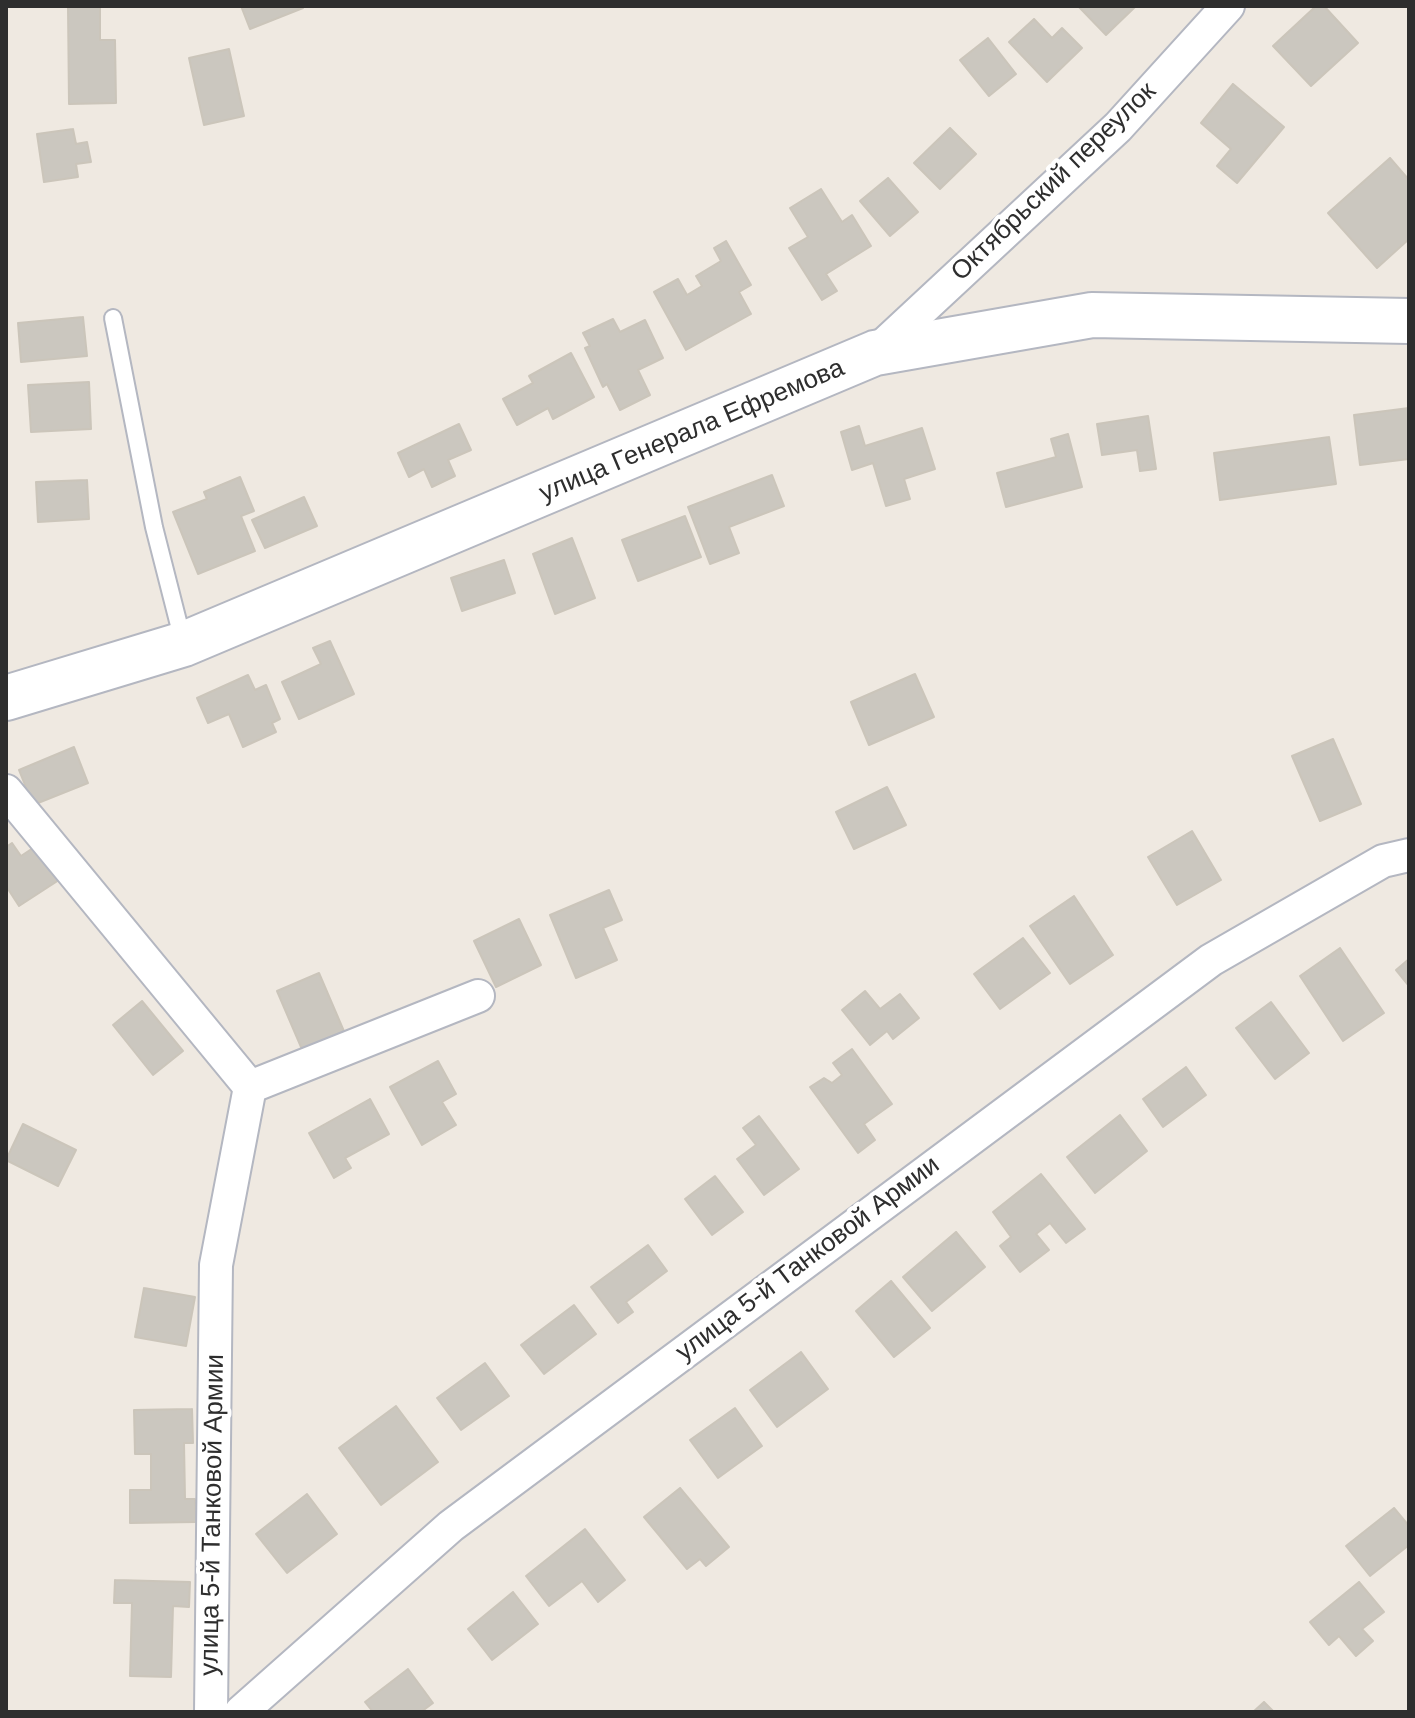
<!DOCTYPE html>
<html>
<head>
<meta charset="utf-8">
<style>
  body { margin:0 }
  #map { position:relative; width:1415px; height:1718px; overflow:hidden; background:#efe9e1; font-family:Arial,sans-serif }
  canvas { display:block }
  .frame { position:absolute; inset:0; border:8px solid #2e2e2e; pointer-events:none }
</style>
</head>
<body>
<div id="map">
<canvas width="1415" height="1718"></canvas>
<div class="frame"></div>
</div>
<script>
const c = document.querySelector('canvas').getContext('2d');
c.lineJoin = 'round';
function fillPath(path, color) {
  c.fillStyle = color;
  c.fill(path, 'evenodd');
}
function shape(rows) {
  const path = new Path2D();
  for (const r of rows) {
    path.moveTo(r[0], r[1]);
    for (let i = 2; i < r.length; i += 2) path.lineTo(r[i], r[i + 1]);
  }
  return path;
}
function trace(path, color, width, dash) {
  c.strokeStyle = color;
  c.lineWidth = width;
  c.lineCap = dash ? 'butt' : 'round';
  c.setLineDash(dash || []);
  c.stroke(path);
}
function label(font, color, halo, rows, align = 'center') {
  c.font = font + ' Arial,sans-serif';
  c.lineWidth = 8;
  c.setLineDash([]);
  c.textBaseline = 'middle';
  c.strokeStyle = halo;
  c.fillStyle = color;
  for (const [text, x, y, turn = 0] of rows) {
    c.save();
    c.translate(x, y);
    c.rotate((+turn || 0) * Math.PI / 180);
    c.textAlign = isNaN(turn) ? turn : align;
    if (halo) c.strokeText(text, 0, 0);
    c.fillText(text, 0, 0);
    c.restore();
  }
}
const building = shape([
  [68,6,100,6,100,40,115,40,116,103,69,104,68,6],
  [241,6,302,6,303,8,250,29,241,6],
  [1078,6,1136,6,1106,35,1078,6],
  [1316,6,1324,6,1358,43,1311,86,1273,46,1316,6],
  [1034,19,1052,38,1062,28,1082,48,1047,82,1009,42,1034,19],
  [988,38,1016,74,989,96,960,60,988,38],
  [229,49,244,116,204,125,189,58,229,49],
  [1233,84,1284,127,1237,183,1217,166,1231,149,1201,123,1233,84],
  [950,128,976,154,940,189,914,163,950,128],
  [73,129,76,144,87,142,91,162,76,164,78,177,44,182,37,134,73,129],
  [1390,158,1409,180,1409,239,1377,268,1328,213,1390,158],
  [888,178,918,212,890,236,860,201,888,178],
  [821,189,842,222,852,215,871,246,826,274,837,291,822,300,789,248,808,237,790,208,821,189],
  [726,241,751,285,739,292,751,314,686,350,654,292,678,279,687,295,702,286,696,276,721,261,714,248,726,241],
  [83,317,87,356,21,362,18,323,83,317],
  [613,319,620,332,645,320,663,358,638,370,650,395,620,410,607,384,603,387,585,348,590,346,583,333,613,319],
  [571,353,594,397,553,419,548,408,517,425,503,399,533,383,529,376,571,353],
  [89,382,91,429,31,432,28,385,89,382],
  [1409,408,1409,459,1360,465,1354,415,1409,408],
  [1148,416,1156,469,1140,471,1137,450,1102,455,1097,424,1148,416],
  [459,424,471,450,448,460,455,476,432,487,424,469,409,477,398,453,459,424],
  [859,426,865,446,922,428,935,469,904,479,910,499,886,506,873,463,852,470,841,432,859,426],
  [1068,434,1082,487,1006,507,997,473,1056,457,1051,439,1068,434],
  [1329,437,1336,484,1220,500,1214,453,1329,437],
  [772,475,784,506,729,527,739,553,710,564,688,507,772,475],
  [240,477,254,511,241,516,255,551,198,574,173,512,207,499,204,492,240,477],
  [87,480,89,519,38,522,36,482,87,480],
  [304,497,317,526,265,548,252,520,304,497],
  [685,516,701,557,638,581,622,540,685,516],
  [572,538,595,598,555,614,533,554,572,538],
  [504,560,515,593,462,611,451,578,504,560],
  [330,641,354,694,299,719,282,682,321,664,313,648,330,641],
  [915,674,934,717,869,745,851,702,915,674],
  [248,675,255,690,266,685,280,719,272,723,276,732,243,747,229,714,208,723,197,698,248,675],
  [1333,739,1361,804,1320,821,1292,756,1333,739],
  [74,747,88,783,33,805,19,770,74,747],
  [887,787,906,825,854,849,836,812,887,787],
  [1192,831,1221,880,1177,905,1148,857,1192,831],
  [12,843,21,856,36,846,59,880,19,906,6,886,6,847,12,843],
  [609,890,622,920,603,928,617,960,576,978,550,915,609,890],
  [1074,896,1113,955,1070,984,1030,926,1074,896],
  [519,919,541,965,496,987,474,941,519,919],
  [1023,938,1050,973,1000,1009,974,974,1023,938],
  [1340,948,1384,1013,1343,1041,1300,976,1340,948],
  [1409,959,1409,986,1396,970,1409,959],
  [319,973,346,1036,304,1054,277,991,319,973],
  [865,991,880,1009,900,994,919,1018,893,1039,887,1031,870,1045,842,1010,865,991],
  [142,1001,183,1051,153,1075,113,1025,142,1001],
  [1271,1002,1309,1053,1275,1079,1236,1028,1271,1002],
  [852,1049,892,1104,864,1124,875,1140,858,1153,810,1087,824,1078,832,1083,842,1075,833,1063,852,1049],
  [438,1061,456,1094,442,1102,456,1125,422,1145,390,1087,438,1061],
  [1186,1067,1206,1095,1163,1127,1143,1099,1186,1067],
  [370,1099,389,1134,345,1158,351,1168,334,1178,309,1133,370,1099],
  [1120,1115,1147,1151,1095,1193,1067,1157,1120,1115],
  [759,1116,799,1169,764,1195,737,1159,756,1145,743,1128,759,1116],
  [23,1124,76,1150,58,1186,6,1160,23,1124],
  [1041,1174,1085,1229,1066,1243,1050,1223,1036,1234,1049,1250,1020,1272,1000,1246,1011,1237,993,1212,1041,1174],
  [715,1176,743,1212,712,1235,685,1199,715,1176],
  [956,1232,985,1267,932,1311,903,1277,956,1232],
  [648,1245,667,1271,626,1302,633,1312,618,1323,591,1287,648,1245],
  [891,1281,930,1328,894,1357,856,1311,891,1281],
  [144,1288,195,1297,186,1346,135,1337,144,1288],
  [574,1305,596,1334,544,1374,521,1345,574,1305],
  [801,1352,828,1389,777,1427,750,1390,801,1352],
  [485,1363,509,1396,461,1430,437,1398,485,1363],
  [396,1406,438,1462,381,1505,339,1448,396,1406],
  [735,1408,762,1446,718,1478,690,1440,735,1408],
  [192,1409,193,1443,184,1443,185,1499,195,1499,196,1522,130,1523,130,1490,151,1490,151,1454,135,1454,134,1410,192,1409],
  [680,1488,729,1547,706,1566,700,1559,687,1569,644,1517,680,1488],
  [307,1494,337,1534,287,1573,256,1534,307,1494],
  [1394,1508,1409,1526,1409,1545,1370,1576,1346,1546,1394,1508],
  [585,1529,625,1580,598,1602,582,1581,549,1606,526,1576,585,1529],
  [115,1580,190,1582,189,1607,173,1606,171,1677,130,1676,132,1603,114,1603,115,1580],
  [1359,1582,1384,1612,1362,1629,1373,1641,1356,1656,1339,1636,1329,1645,1310,1622,1359,1582],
  [513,1592,538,1624,492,1660,468,1629,513,1592],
  [408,1669,433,1703,421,1712,373,1712,365,1702,408,1669],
  [1264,1702,1274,1712,1253,1712,1264,1702]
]);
const lane = shape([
  [113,318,154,527,183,641]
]);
const street = shape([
  [875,353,1118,127,1228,6],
  [6,791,250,1087],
  [211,1712,216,1265,250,1087,478,996],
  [241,1712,451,1526,1211,960,1383,861,1409,855]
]);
const secondary = shape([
  [6,698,184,644,875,353,1092,315,1409,321]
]);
const streetNames = [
  ["Октябрьский переулок",1054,182,-44],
  ["улица Генерала Ефремова",692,431,-23],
  ["улица 5-й Танковой Армии",808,1259,-37],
  ["улица 5-й Танковой Армии",213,1515,-89]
];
fillPath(building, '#cbc7bf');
trace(building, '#cbc5ba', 2);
trace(lane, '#b4b7c1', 20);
trace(street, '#b4b7c1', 36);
trace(secondary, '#b4b7c1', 48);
trace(lane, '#fff', 16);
trace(street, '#fff', 32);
trace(secondary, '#fff', 44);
label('26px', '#2e2e2e', '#fff', streetNames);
</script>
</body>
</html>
